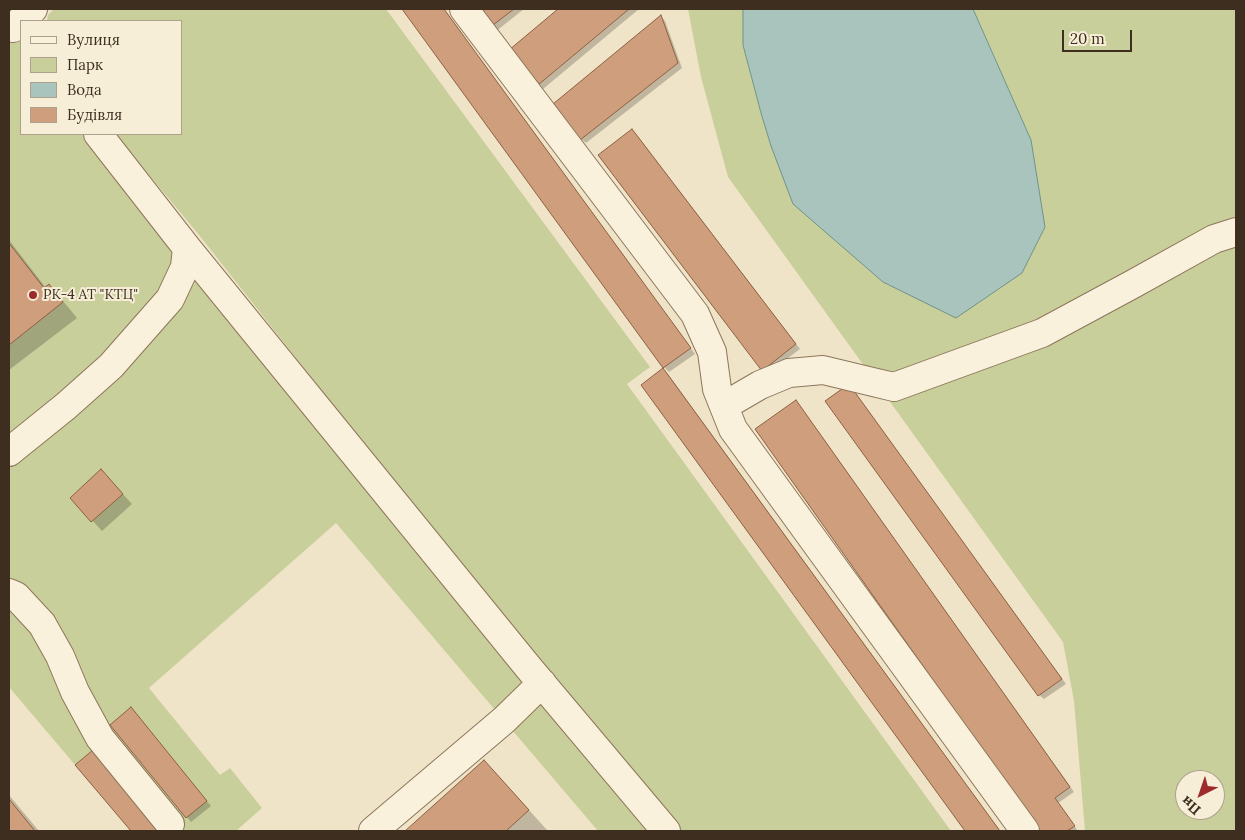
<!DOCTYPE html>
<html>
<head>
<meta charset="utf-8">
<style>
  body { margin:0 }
  #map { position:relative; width:1245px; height:840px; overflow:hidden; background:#f0e4c8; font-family:Lora,serif }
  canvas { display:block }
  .frame { position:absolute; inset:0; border:10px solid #3d2e20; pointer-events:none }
  .legend { position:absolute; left:20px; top:20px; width:162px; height:115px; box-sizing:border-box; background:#f7eed8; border:1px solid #ada18e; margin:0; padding:6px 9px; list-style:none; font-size:15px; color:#3d2e20 }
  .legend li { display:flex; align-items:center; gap:10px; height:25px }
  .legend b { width:25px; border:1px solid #ada18e }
  .north { position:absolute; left:1175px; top:770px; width:50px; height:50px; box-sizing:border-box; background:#f7eed8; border:1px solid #ada18e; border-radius:50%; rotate:221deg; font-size:14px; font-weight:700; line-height:20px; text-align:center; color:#3d2e20 }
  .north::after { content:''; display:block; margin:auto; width:18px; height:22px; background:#9e2a2b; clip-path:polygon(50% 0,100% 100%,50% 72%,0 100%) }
  .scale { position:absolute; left:1062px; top:30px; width:70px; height:22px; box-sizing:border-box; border:2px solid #3d2e20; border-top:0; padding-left:6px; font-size:15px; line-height:18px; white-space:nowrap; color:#3d2e20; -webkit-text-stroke:4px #f7eed8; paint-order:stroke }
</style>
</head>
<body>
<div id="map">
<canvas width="1245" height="840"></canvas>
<div class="frame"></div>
<ul class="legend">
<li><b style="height:6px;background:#faf1dc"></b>Вулиця</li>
<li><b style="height:14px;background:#c9cf9b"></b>Парк</li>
<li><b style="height:14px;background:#a9c4bc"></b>Вода</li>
<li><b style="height:14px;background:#cf9f7d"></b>Будівля</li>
</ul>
<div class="north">Пн</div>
<div class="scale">20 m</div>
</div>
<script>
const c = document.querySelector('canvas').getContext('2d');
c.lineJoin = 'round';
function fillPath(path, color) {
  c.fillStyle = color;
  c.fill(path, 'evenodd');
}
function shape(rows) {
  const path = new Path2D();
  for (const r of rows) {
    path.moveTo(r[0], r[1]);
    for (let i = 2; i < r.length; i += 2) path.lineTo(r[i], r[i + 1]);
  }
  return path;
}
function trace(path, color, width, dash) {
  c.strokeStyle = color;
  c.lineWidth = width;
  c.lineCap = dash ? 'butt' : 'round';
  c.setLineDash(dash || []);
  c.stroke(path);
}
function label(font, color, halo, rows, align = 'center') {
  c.font = font + ' Lora,serif';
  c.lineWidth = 4;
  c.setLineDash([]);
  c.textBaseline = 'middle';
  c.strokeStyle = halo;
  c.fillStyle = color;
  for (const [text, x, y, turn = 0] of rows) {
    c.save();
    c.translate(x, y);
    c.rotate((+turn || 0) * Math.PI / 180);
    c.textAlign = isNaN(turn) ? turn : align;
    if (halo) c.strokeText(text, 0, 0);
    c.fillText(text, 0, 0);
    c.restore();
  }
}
const green = shape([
  [54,9,386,9,650,367,627,384,951,831,669,831,199,235,115,134,181,134,181,21,47,21,48,15],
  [688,9,743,9,743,45,761,113,771,146,1031,140,973,9,1236,9,1236,831,1085,831,1074,701,1063,642,728,177,701,77],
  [1185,780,1215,780,1215,810,1185,810],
  [9,32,21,36,21,134,98,134,666,831,598,831,336,523,149,688,220,775,230,768,262,808,236,831,131,831,9,687]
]);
const water = shape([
  [743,9,973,9,1031,140,1045,227,1022,273,956,318,883,282,793,204,771,146,761,113,743,45,743,9]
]);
const shadow = shape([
  [404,9,444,9,695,354,669,372,664,367],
  [476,9,524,9,495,32],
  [560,9,639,9,543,89,511,50],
  [661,16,665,21,682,68,586,143,581,139],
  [637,135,800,349,767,374],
  [9,240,46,288,49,286,63,301,77,318,9,370],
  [663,370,668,374,1000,831,967,831,642,385],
  [853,390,1066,684,1044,699,1039,695,827,401],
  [796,402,800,406,1074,792,1058,803,1078,831,1041,831,757,430],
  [111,481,132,504,102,531,72,498],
  [135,714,211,806,191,822,187,817],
  [484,762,502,780,547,830,546,831,406,831],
  [9,795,39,831,9,831]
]);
const building = shape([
  [402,9,444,9,691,348,663,368,402,9],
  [474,9,514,9,489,28,474,9],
  [558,9,629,9,538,85,509,50,558,9],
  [661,15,678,63,580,140,553,104,661,15],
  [632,129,796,344,762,371,598,155,632,129],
  [9,243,44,288,49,284,63,302,9,345,9,243],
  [663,368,1000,831,965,831,641,385,663,368],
  [849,384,1062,679,1038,696,825,401,849,384],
  [796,400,1070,787,1055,798,1075,826,1067,831,1040,831,755,429,796,400],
  [101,469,123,494,91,522,70,498,101,469],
  [131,707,207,801,186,818,110,725,131,707],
  [93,750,161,831,131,831,75,765,93,750],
  [484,760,529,810,506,831,405,831,484,760],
  [9,799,35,831,9,831,9,799]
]);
const minor = shape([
  [464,9,695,314,712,352,717,389,733,429,1025,831],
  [13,28,33,9],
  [98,134,187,248,528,667,666,831],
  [724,406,760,385,789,373,823,370,877,383,894,387,1042,333,1133,284,1214,239,1236,232],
  [9,452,66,406,111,366,170,299,185,267,187,248],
  [9,593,16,596,42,624,60,656,75,692,100,738,170,824],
  [373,831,504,720,542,683]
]);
const markers = [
  [33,295,5,"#9e2a2b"]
];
const poiNames = [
  ["РК-4 АТ \"КТЦ\"",43,295]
];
fillPath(green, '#c9cf9b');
fillPath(water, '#a9c4bc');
trace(water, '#6f938a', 1);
fillPath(shadow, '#0003');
fillPath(building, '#cf9f7d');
trace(building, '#8d5f41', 1);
trace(minor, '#8d765c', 30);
trace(minor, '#faf1dc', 28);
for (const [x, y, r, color] of markers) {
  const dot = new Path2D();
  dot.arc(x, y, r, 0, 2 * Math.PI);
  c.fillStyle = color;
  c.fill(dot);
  trace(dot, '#f7eed8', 2);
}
label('14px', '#3d2e20', '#f7eed8', poiNames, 'left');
</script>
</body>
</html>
